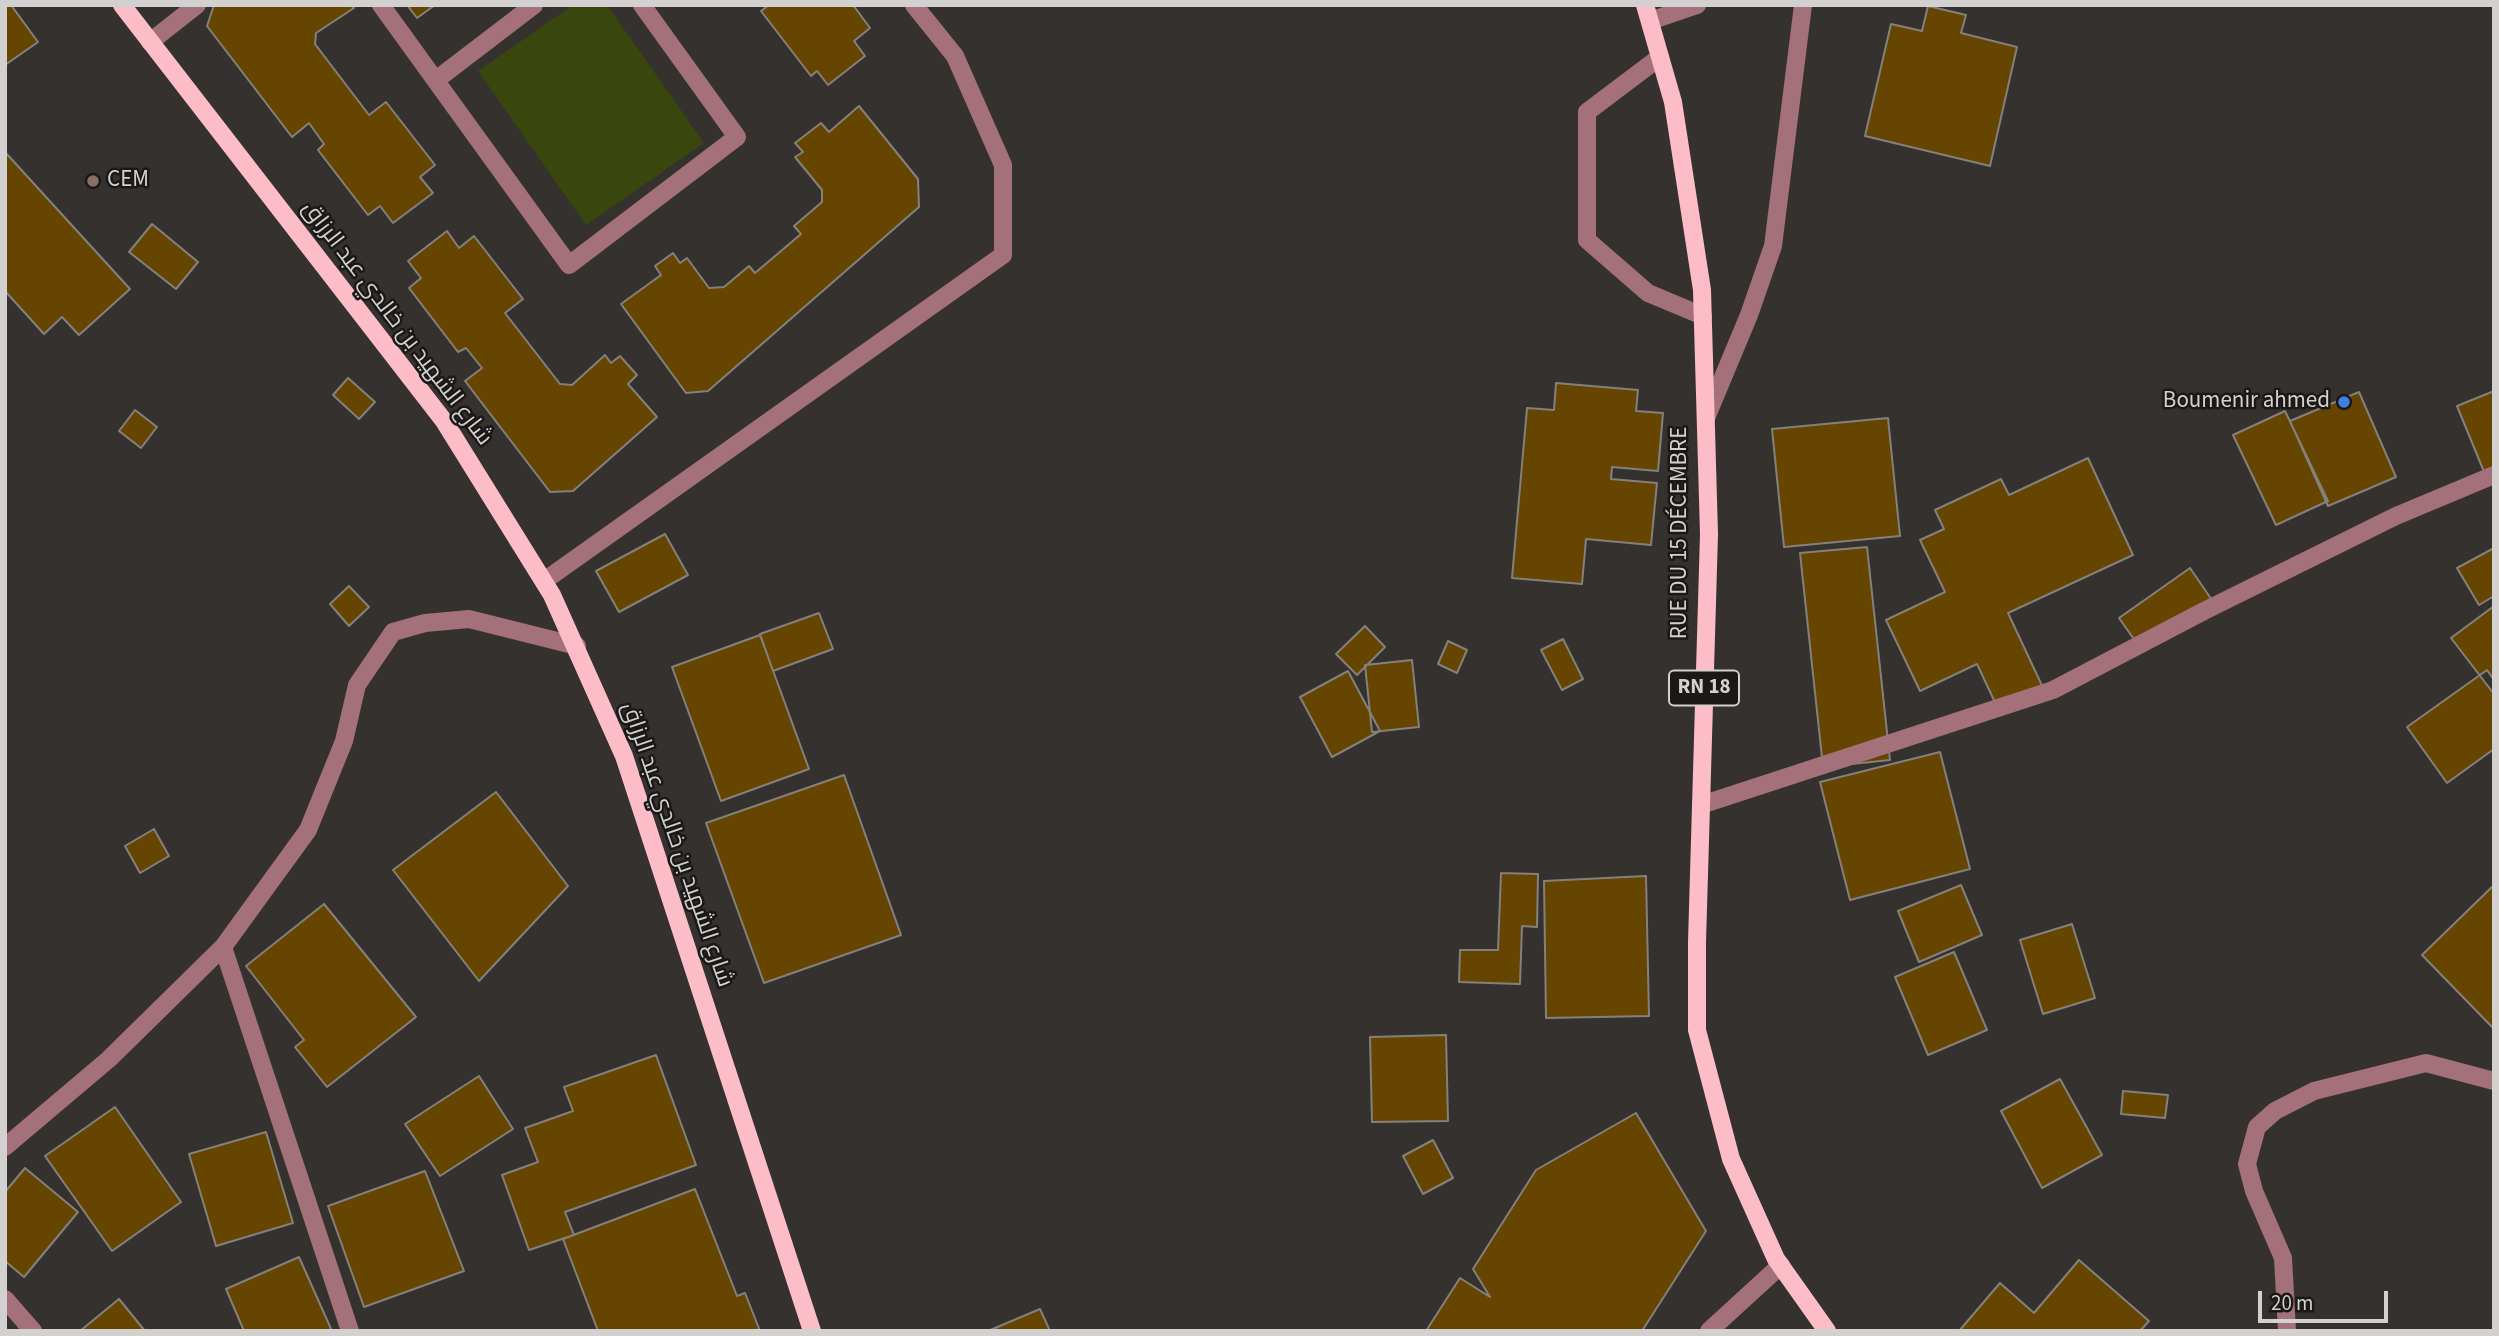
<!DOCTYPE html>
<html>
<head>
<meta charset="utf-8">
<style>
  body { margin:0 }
  #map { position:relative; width:2499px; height:1336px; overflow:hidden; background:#35312f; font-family:"Source Sans 3",sans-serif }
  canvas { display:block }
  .frame { position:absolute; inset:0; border:7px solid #d3d1cf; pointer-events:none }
  .scale { position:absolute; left:2258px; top:1291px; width:130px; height:32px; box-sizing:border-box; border:4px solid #d3d1cf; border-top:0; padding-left:9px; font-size:21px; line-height:24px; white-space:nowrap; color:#d3d1cf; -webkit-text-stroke:5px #1b1918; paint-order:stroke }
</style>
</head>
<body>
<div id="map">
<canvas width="2499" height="1336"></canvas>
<div class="frame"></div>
<div class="scale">20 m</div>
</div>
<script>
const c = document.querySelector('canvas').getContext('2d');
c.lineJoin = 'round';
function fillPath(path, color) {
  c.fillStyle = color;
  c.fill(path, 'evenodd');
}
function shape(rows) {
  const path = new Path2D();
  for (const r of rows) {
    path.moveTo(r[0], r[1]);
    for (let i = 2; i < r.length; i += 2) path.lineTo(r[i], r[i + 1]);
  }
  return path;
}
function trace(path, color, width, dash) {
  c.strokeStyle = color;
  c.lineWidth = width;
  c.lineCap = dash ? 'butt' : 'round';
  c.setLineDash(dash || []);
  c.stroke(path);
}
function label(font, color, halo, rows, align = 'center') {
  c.font = font + ' "Source Sans 3",Cairo,sans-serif';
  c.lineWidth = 5;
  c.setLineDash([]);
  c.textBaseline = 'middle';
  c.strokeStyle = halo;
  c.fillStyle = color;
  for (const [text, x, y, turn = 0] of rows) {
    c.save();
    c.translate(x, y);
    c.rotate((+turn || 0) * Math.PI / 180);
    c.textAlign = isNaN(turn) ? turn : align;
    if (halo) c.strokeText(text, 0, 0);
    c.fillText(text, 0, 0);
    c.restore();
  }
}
const green = shape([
  [573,5,607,5,704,143,586,225,478,71]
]);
const building = shape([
  [5,5,11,5,38,42,5,65,5,5],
  [214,5,351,5,354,8,316,33,315,44,369,115,386,102,435,165,420,177,433,193,393,223,380,206,368,215,318,150,324,144,309,123,292,137,207,26,214,5],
  [407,5,435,5,417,18,407,5],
  [769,5,853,5,870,28,854,41,865,56,828,85,817,71,811,76,761,11,769,5],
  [1928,6,1966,15,1961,33,2017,47,1990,166,1865,136,1891,24,1922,31,1928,6],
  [859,106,918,179,919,207,708,391,686,393,621,304,661,275,655,266,673,253,680,263,687,258,709,288,724,287,749,266,755,273,801,234,794,226,822,202,822,190,795,157,803,152,795,143,821,123,829,132,859,106],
  [5,152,130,289,79,335,62,317,44,334,5,291,5,152],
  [152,224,198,262,176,289,129,252,152,224],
  [447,231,459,248,474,236,523,299,505,313,560,384,572,385,605,355,611,363,620,356,637,375,628,384,657,417,573,491,550,492,465,381,482,368,466,348,458,352,409,288,421,278,408,261,447,231],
  [348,378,375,402,359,419,333,395,348,378],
  [1556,383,1638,390,1636,411,1663,413,1658,471,1612,467,1611,479,1657,483,1651,545,1586,539,1582,584,1512,578,1527,408,1554,410,1556,383],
  [2494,391,2494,476,2487,479,2457,406,2494,391],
  [2359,392,2396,477,2328,506,2290,421,2359,392],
  [135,410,157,427,141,448,119,431,135,410],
  [2285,411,2328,501,2276,525,2233,435,2285,411],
  [1888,418,1900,536,1784,547,1772,429,1888,418],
  [2088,458,2133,555,2008,613,2045,692,2000,713,1977,664,1920,691,1886,620,1945,592,1920,540,1944,529,1935,510,2001,479,2009,495,2088,458],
  [665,534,688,575,619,612,596,571,665,534],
  [1867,547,1890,760,1823,767,1800,553,1867,547],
  [2494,548,2494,596,2479,605,2457,568,2494,548],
  [2190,568,2214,603,2143,652,2119,618,2190,568],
  [349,586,369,607,349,626,330,604,349,586],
  [2494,606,2494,694,2451,638,2494,606],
  [819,613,833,649,773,671,760,634,819,613],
  [1365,626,1385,647,1357,675,1336,654,1365,626],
  [760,635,809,769,721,801,672,667,760,635],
  [1563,639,1583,679,1562,690,1541,650,1563,639],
  [1448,641,1467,650,1457,673,1438,664,1448,641],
  [1412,660,1419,727,1372,732,1365,665,1412,660],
  [2487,670,2494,680,2494,749,2447,783,2407,727,2487,670],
  [1348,671,1380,731,1332,757,1300,697,1348,671],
  [1940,752,1970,869,1850,900,1820,782,1940,752],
  [844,775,901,935,764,983,706,823,844,775],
  [496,792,568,886,479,981,393,870,496,792],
  [154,829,169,856,140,873,125,846,154,829],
  [1501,873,1538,874,1537,927,1522,926,1520,984,1459,982,1460,950,1498,950,1501,873],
  [1646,876,1649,1016,1546,1018,1544,881,1646,876],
  [1961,885,1982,935,1919,962,1898,911,1961,885],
  [2494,885,2494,1029,2422,955,2494,885],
  [324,904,416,1017,327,1087,295,1047,304,1040,246,966,324,904],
  [2072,924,2095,998,2043,1014,2020,940,2072,924],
  [1954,952,1987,1030,1928,1055,1895,977,1954,952],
  [1446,1035,1448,1121,1372,1122,1370,1037,1446,1035],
  [656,1055,696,1165,565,1212,574,1235,529,1250,502,1175,538,1162,525,1128,573,1111,564,1087,656,1055],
  [479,1076,513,1129,440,1176,405,1124,479,1076],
  [2060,1079,2102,1155,2042,1188,2001,1111,2060,1079],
  [2123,1091,2168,1095,2165,1118,2121,1114,2123,1091],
  [115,1107,181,1202,112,1251,45,1156,115,1107],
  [1636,1113,1706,1231,1642,1331,1426,1331,1460,1278,1490,1297,1473,1269,1536,1170,1636,1113],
  [266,1132,293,1223,216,1246,189,1154,266,1132],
  [1433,1140,1453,1178,1423,1194,1403,1156,1433,1140],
  [25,1168,78,1212,24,1277,5,1261,5,1192,25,1168],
  [425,1171,464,1271,364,1307,328,1206,425,1171],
  [695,1189,737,1296,745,1293,760,1331,598,1331,563,1239,695,1189],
  [299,1257,332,1331,244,1331,226,1289,299,1257],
  [2079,1260,2149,1321,2140,1331,1959,1331,2000,1283,2034,1313,2079,1260],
  [119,1299,145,1331,80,1331,119,1299],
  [1040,1309,1050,1331,988,1331,1040,1309]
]);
const minor = shape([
  [381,5,569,265,737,137,642,5],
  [1650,21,1697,5],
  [150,42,197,5],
  [1660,57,1587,112,1587,240,1648,293,1703,316],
  [436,80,534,5],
  [1706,418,1749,315,1773,246,1803,5],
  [544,581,1003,255,1003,165,955,56,914,5],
  [1701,805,2053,690,2204,611,2396,516,2494,475],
  [223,947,350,1331],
  [5,1147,109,1059,223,947,308,830,344,741,357,685,393,632,425,623,469,619,577,646],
  [5,1299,33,1331],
  [1709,1331,1781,1265],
  [2287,1331,2283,1258,2254,1191,2247,1164,2257,1127,2275,1111,2314,1091,2426,1063,2494,1081]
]);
const major = shape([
  [122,5,444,421,552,595,624,756,812,1331],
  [1645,5,1673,102,1702,290,1709,534,1697,942,1697,1030,1731,1159,1776,1259,1827,1331]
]);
const markers = [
  [93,181,7,"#8d6e63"],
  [2344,402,7,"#3f7fe0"]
];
const shields = [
  [1704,688,70]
];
const shieldNames = [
  ["RN 18",1704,688]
];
const poiNames = [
  ["CEM",107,181],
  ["Boumenir ahmed",2330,402,"right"]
];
const streetNames = [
  ["شارع الشهيد بن خالدي عبد الرزاق",396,324,53],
  ["RUE DU 15 DÉCEMBRE",1681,533,-90],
  ["شارع الشهيد بن خالدي عبد الرزاق",676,845,71]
];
fillPath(green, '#39470e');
fillPath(building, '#664500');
trace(building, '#84817d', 2);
trace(minor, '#a4717b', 18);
trace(major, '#fcbdc9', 18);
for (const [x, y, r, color] of markers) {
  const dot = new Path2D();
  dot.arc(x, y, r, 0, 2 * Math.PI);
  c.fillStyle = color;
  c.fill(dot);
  trace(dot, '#1b1918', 2.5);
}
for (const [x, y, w] of shields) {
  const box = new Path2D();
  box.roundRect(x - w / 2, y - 17.5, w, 35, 5);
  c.fillStyle = '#1b1918';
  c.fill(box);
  trace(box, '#d3d1cf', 2);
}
label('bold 21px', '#d3d1cf', null, shieldNames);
label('23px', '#d3d1cf', '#1b1918', poiNames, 'left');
label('23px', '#d3d1cf', '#1b1918', streetNames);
</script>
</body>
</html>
